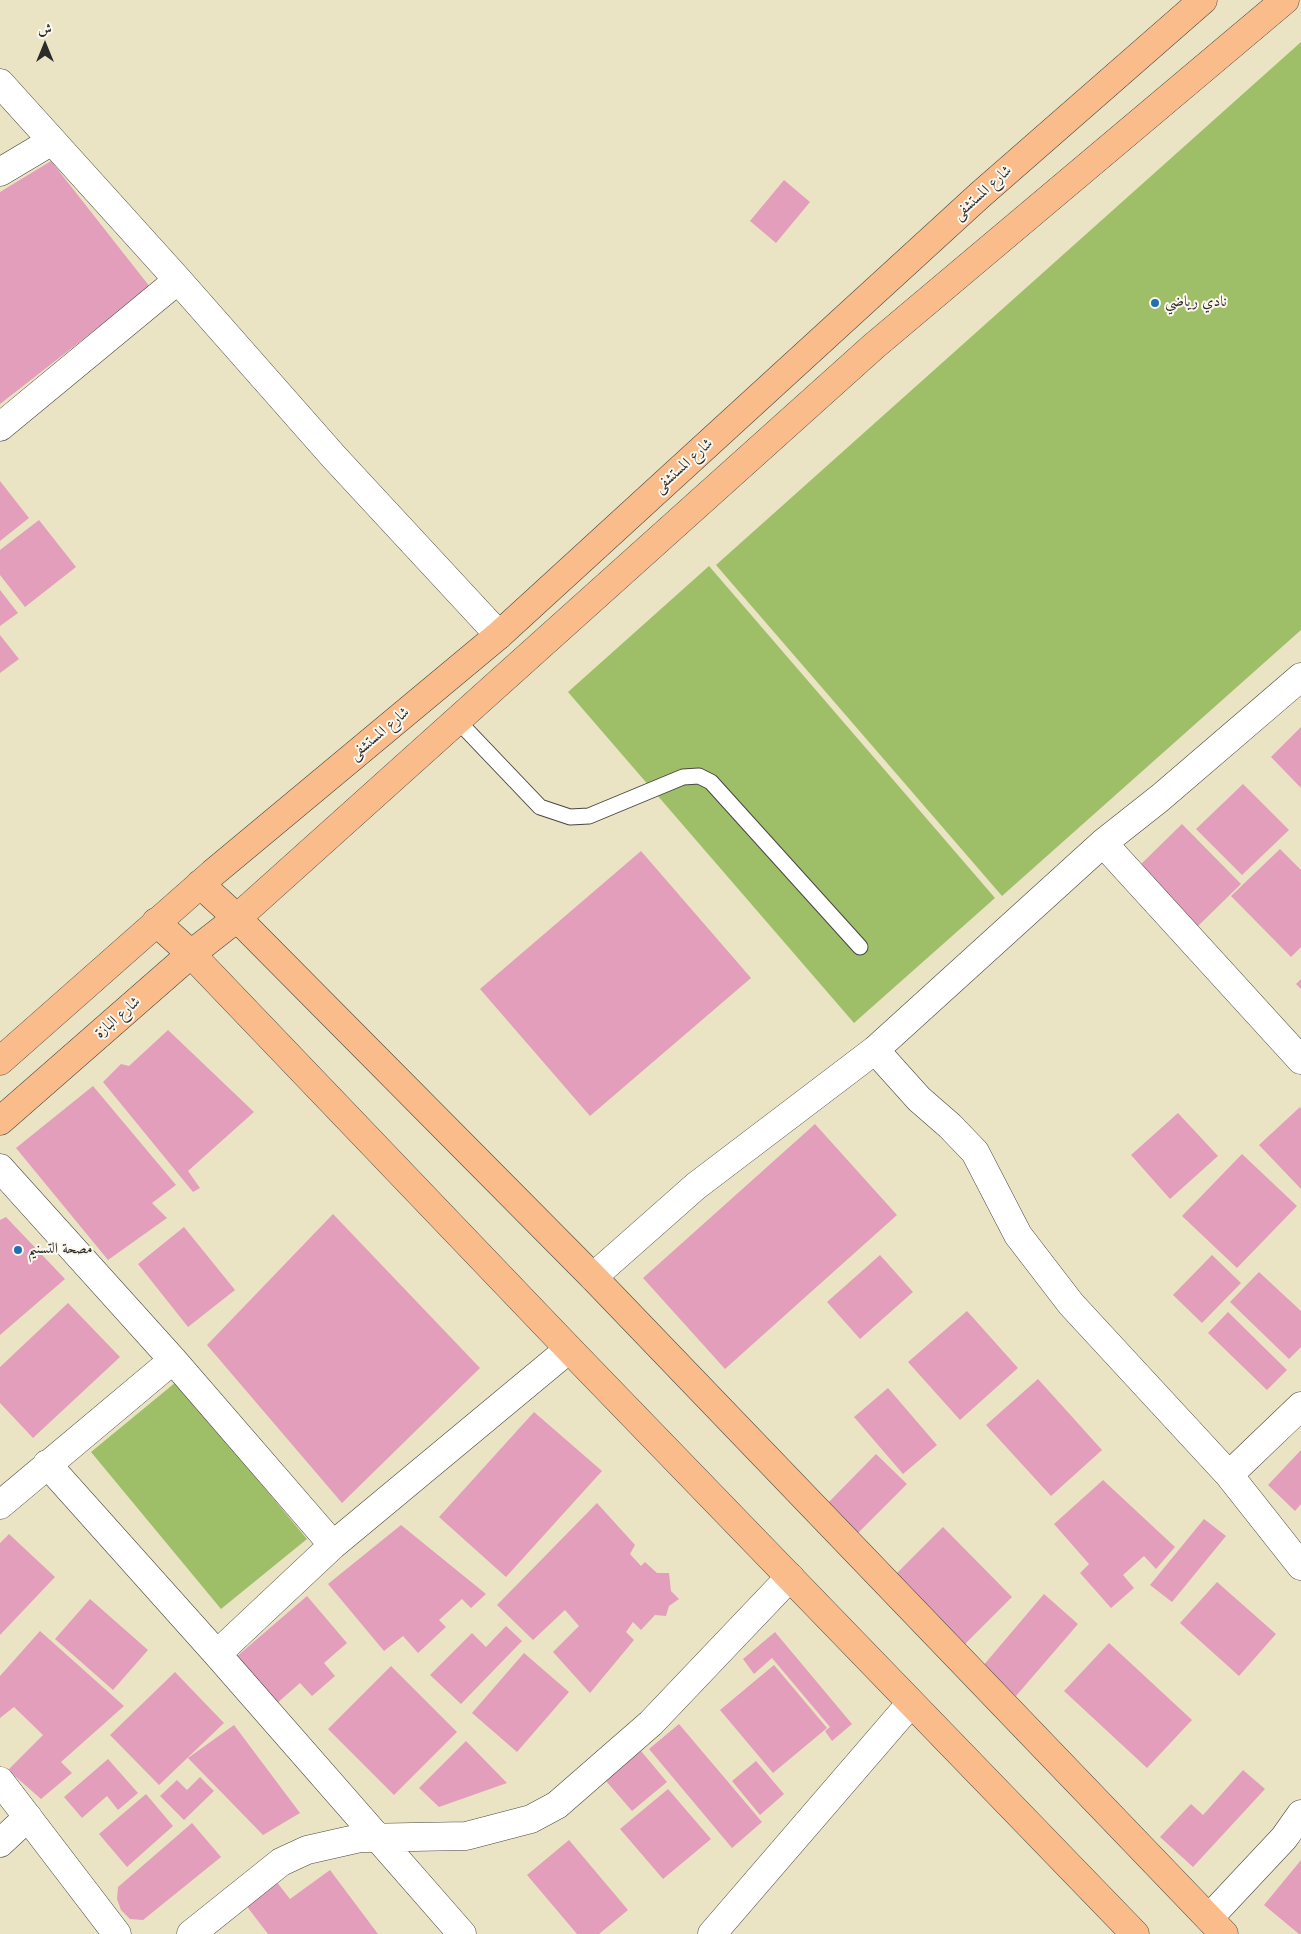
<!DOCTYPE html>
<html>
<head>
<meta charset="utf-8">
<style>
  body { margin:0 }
  #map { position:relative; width:1301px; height:1934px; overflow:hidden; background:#eae4c4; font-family:Cardo,Amiri,serif }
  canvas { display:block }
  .north { position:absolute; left:20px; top:20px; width:50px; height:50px; -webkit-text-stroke:4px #fbf7ec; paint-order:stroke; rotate:0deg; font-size:14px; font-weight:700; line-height:20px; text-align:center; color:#2b2b2b }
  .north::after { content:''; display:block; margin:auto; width:18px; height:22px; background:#2b2b2b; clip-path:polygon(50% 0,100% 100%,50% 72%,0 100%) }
</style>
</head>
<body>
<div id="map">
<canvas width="1301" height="1934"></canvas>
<div class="north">ش</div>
</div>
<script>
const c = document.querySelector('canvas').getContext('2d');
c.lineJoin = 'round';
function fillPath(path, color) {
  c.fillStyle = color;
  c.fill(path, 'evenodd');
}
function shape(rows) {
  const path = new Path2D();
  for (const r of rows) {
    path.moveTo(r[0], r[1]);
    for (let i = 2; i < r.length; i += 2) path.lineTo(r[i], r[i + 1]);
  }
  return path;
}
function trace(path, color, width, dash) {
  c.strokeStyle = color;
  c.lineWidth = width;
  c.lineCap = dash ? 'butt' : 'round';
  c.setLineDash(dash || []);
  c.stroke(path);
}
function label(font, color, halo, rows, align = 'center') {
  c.font = font + ' Cardo,Amiri,serif';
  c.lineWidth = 4;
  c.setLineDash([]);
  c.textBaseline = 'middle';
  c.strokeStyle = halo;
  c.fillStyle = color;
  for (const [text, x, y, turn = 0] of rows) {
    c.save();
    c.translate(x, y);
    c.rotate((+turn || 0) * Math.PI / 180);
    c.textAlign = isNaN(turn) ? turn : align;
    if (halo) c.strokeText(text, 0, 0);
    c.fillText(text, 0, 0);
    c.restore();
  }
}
const green = shape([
  [1301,42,1301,630,1002,896,716,565],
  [709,566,995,898,854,1023,568,692],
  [176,1382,307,1539,221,1609,91,1452]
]);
const building = shape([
  [51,161,150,287,0,404,0,192],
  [784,180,810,202,776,243,750,221],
  [0,481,29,518,0,541],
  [39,520,76,567,25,607,0,575,0,550],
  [0,590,18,613,0,626],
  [0,635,19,659,0,673],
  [1301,727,1301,788,1271,757],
  [1243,784,1289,830,1242,875,1196,829],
  [1182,824,1241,884,1196,928,1137,868],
  [1280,849,1301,870,1301,947,1291,957,1231,896],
  [641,851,751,978,590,1116,480,989],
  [1301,979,1301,989,1296,984],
  [168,1030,254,1112,188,1171,200,1188,193,1192,103,1082,121,1064,129,1066],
  [93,1086,176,1185,152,1203,167,1218,108,1260,16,1148],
  [1300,1107,1301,1109,1301,1189,1259,1145],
  [1178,1113,1218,1156,1170,1199,1131,1155],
  [815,1124,897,1215,725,1369,643,1278],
  [1242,1154,1297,1206,1237,1268,1182,1216],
  [333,1214,480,1368,342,1503,207,1345],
  [6,1217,65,1279,0,1335,0,1220],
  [184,1227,235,1290,188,1327,138,1264],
  [880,1255,913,1292,860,1339,827,1302],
  [1212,1255,1241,1283,1202,1323,1173,1295],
  [1259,1272,1301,1311,1301,1347,1289,1359,1230,1302],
  [68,1303,120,1357,33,1438,0,1403,0,1367],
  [967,1311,1018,1368,960,1420,908,1362],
  [1228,1312,1287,1370,1267,1390,1208,1333],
  [1038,1379,1102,1450,1051,1496,986,1425],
  [888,1388,937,1445,903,1474,854,1417],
  [534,1412,602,1471,506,1577,439,1517],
  [1301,1450,1301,1504,1295,1511,1268,1485],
  [876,1454,907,1484,853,1538,823,1508],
  [1103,1480,1175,1547,1156,1569,1144,1556,1123,1575,1134,1588,1111,1608,1080,1573,1089,1564,1054,1524],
  [597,1503,635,1545,630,1554,641,1566,645,1562,657,1573,669,1573,671,1591,679,1599,669,1606,666,1616,655,1615,641,1630,633,1622,626,1632,634,1640,590,1693,553,1652,579,1626,565,1610,533,1640,497,1605],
  [1204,1519,1226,1536,1172,1602,1150,1585],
  [401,1525,486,1594,471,1608,462,1599,439,1620,446,1627,418,1653,403,1636,384,1651,328,1584],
  [943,1527,1012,1597,962,1647,893,1577],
  [9,1534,55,1577,0,1635,0,1543],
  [1217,1582,1276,1634,1239,1676,1180,1623],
  [1044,1594,1078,1624,1016,1696,982,1667],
  [307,1596,347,1643,324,1663,335,1676,312,1696,300,1683,275,1705,235,1658],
  [90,1599,148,1650,113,1690,55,1639],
  [506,1626,522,1641,461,1704,430,1675,472,1633,486,1647],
  [40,1631,124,1706,61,1762,72,1773,41,1799,8,1770,43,1735,14,1707,0,1718,0,1676],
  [775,1632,852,1724,832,1741,825,1731,830,1727,772,1658,754,1674,743,1659],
  [1109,1643,1192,1720,1147,1768,1064,1691],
  [524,1653,569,1692,517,1752,472,1713],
  [774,1665,827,1728,773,1773,720,1710],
  [391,1666,457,1732,394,1795,328,1729],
  [175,1672,224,1723,159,1785,110,1735],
  [679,1724,762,1822,732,1848,649,1749],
  [234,1725,300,1813,263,1835,188,1758],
  [466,1741,507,1783,439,1807,419,1788],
  [641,1751,667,1782,632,1811,606,1781],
  [108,1759,138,1793,118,1810,107,1796,82,1818,64,1797],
  [756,1761,784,1794,760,1815,732,1781],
  [1243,1770,1265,1789,1193,1867,1160,1837,1191,1804,1203,1815],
  [200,1777,214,1791,184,1820,160,1796,177,1780,187,1790],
  [668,1789,711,1839,663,1879,620,1829],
  [146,1794,173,1826,127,1867,99,1834],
  [192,1823,221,1857,143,1920,130,1919,121,1910,117,1899,118,1887],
  [569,1840,628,1910,599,1934,577,1934,527,1875],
  [1301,1860,1301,1934,1299,1934,1264,1905],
  [330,1870,378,1934,268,1934,245,1904,276,1881,290,1899]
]);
const lane = shape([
  [457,720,540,807,570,817,589,816,683,777,699,776,711,782,860,947]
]);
const street = shape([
  [0,83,178,280,334,457,499,635],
  [0,172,52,141],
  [0,427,178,280],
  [1103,843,1301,1060],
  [875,1050,919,1099,950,1126,975,1152,1018,1235,1071,1304,1229,1475,1301,1566],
  [0,1168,173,1360,333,1545],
  [593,1277,696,1186,875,1050,1103,843,1160,798,1301,677],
  [47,1464,217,1654,462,1934],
  [1229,1475,1301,1406],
  [0,1505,173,1360],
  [217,1654,333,1545,569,1349],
  [0,1781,117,1934],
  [0,1843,28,1817],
  [1209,1918,1284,1838,1301,1814],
  [191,1934,281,1862,307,1850,360,1838,466,1836,531,1819,557,1805,651,1723,790,1577],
  [712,1934,911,1703]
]);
const primary = shape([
  [200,884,237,918,593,1277,1224,1934],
  [156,922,191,954,569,1349,1135,1934],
  [0,1061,213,873,499,635,980,195,1203,0],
  [0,1121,191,954,237,918,874,346,1285,0]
]);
const markers = [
  [1155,303,5,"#1f6fb2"],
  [18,1250,5,"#1f6fb2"]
];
const streetNames = [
  ["شارع المستشفى",983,193,-42],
  ["شارع المستشفى",684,466,-42],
  ["شارع المستشفى",380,734,-40],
  ["شارع البازة",118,1018,-41]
];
const poiNames = [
  ["نادي رياضي",1165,303],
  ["مصحة التسنيم",28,1250]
];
fillPath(green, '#9ebf68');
fillPath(building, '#e39ebc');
trace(lane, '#484742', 17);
trace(street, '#484742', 29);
trace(primary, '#484742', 29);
trace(lane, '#fff', 15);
trace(street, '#fff', 28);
trace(primary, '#fabc8b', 28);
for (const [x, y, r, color] of markers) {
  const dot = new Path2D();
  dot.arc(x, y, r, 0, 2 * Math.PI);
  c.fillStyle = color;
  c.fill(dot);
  trace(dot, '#fbf7ec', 2);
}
label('15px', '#2b2b2b', '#fbf7ec', streetNames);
label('15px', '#2b2b2b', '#fbf7ec', poiNames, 'left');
</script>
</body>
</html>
